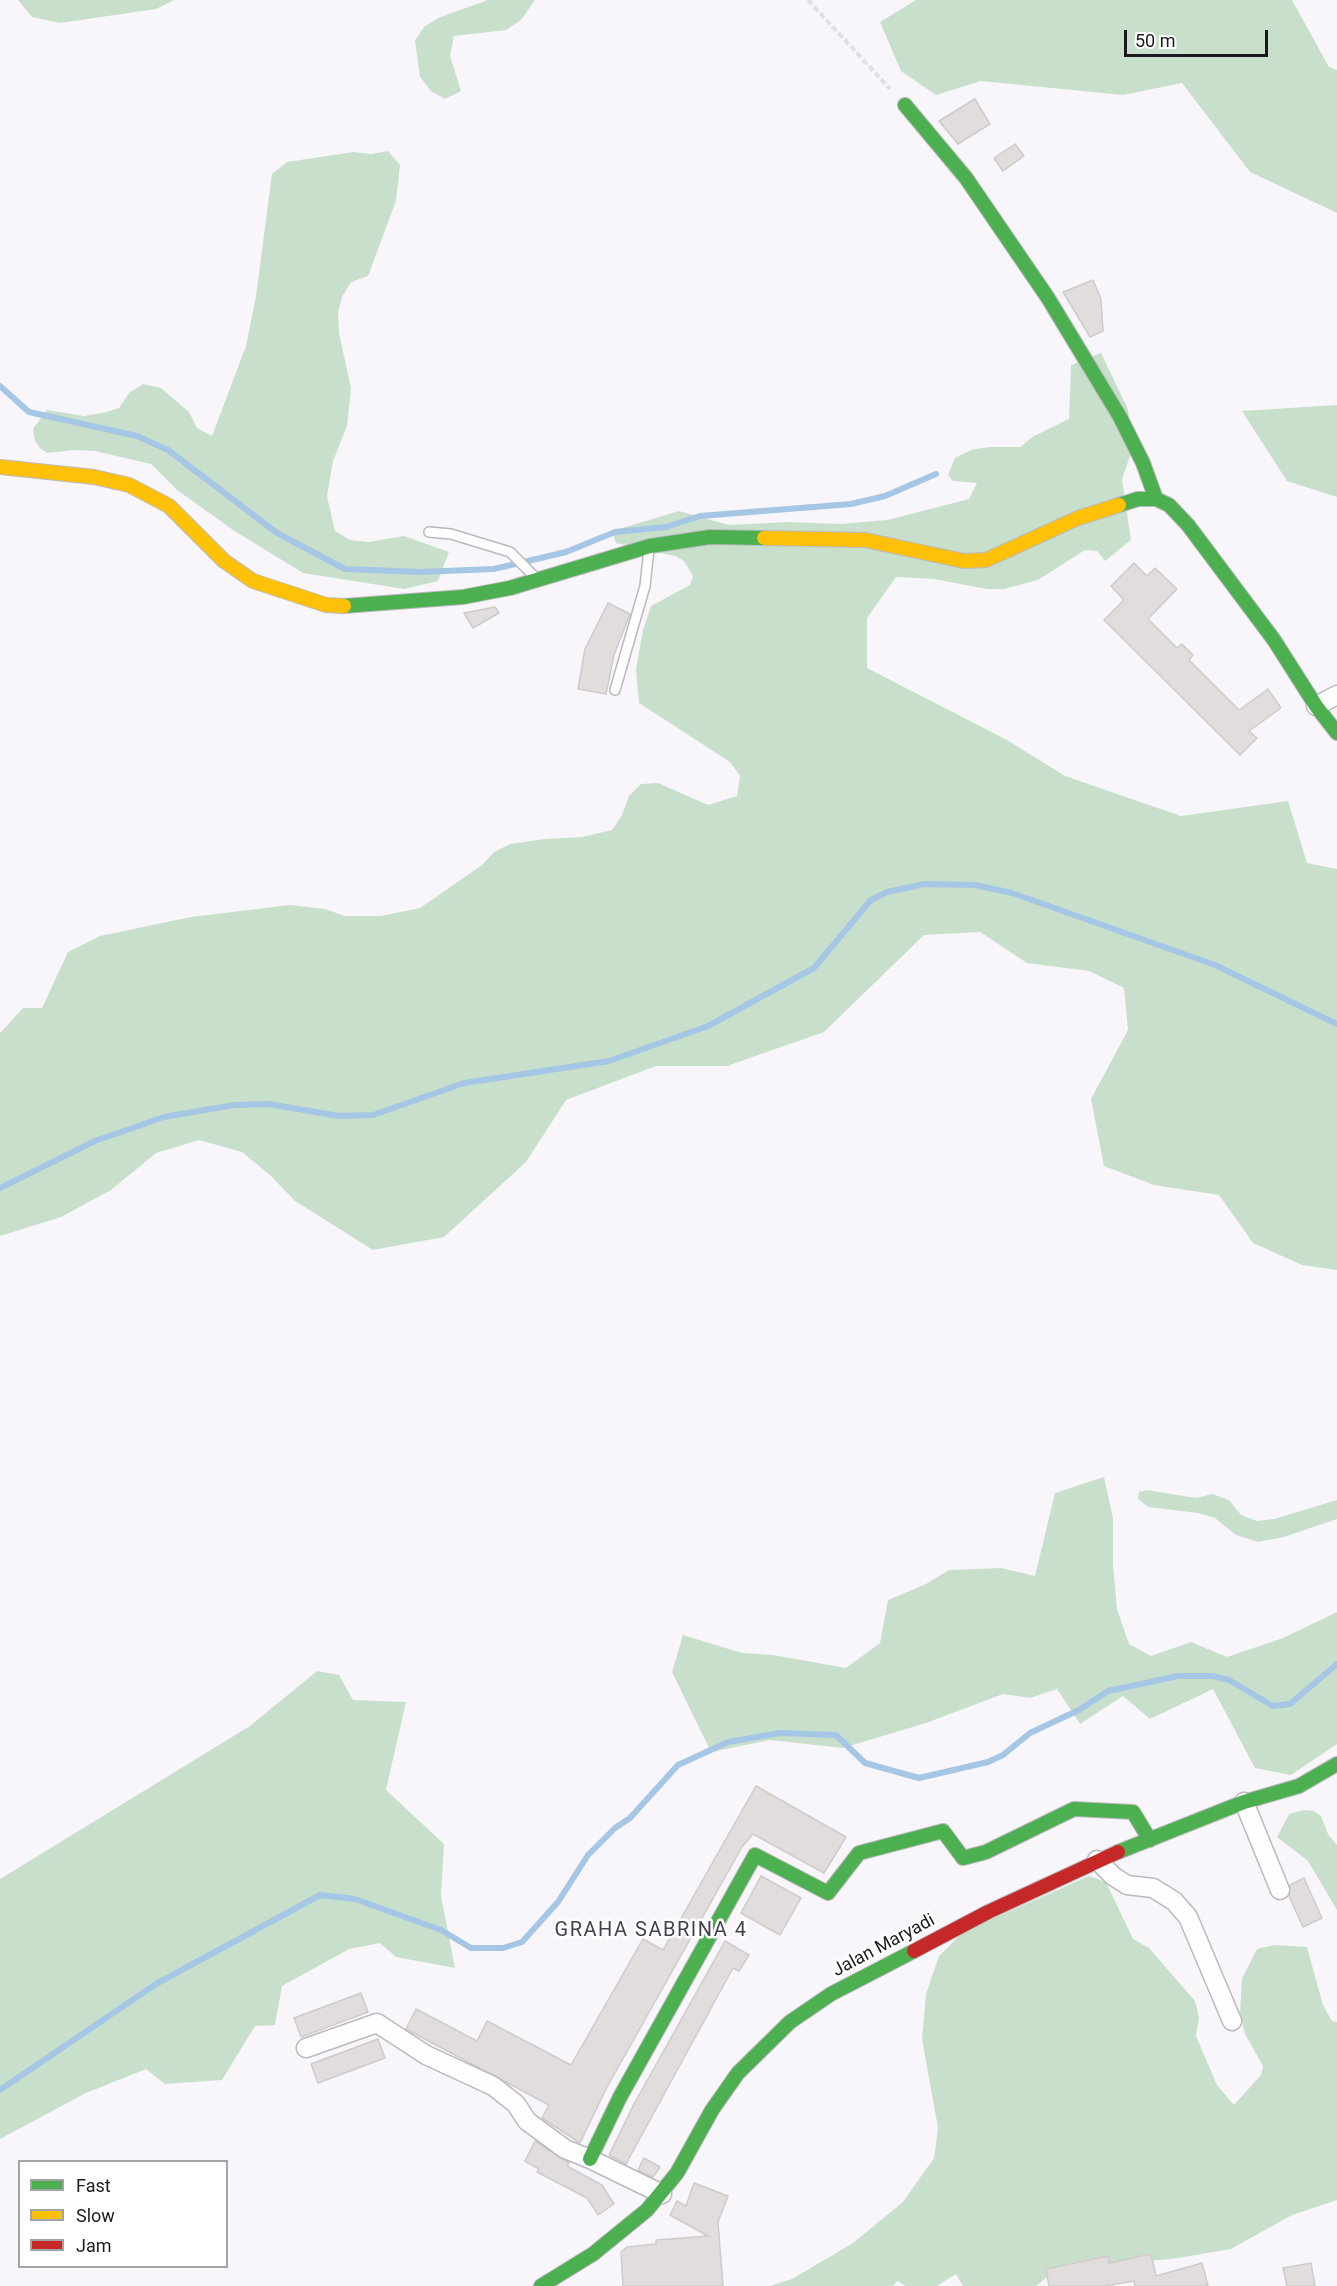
<!DOCTYPE html>
<html>
<head>
<meta charset="utf-8">
<style>
  body { margin:0 }
  #map { position:relative; width:1337px; height:2286px; overflow:hidden; background:#f8f6fb; font-family:Roboto,sans-serif }
  canvas { display:block }
  .legend { position:absolute; left:18px; top:2160px; width:210px; height:108px; box-sizing:border-box; background:#fff; border:2px solid #a4a3a6; margin:0; padding:8px 10px; list-style:none; font-size:18px; color:#1c1920 }
  .legend li { display:flex; align-items:center; gap:12px; height:30px }
  .legend b { width:30px; border:2px solid #a4a3a6 }
  .scale { position:absolute; left:1124px; top:30px; width:144px; height:27px; box-sizing:border-box; border:3px solid #1c1920; border-top:0; padding-left:8px; font-size:18px; line-height:21px; white-space:nowrap; color:#1c1920; -webkit-text-stroke:4px #fff; paint-order:stroke }
</style>
</head>
<body>
<div id="map">
<canvas width="1337" height="2286"></canvas>
<ul class="legend">
<li><b style="height:8px;background:#4caf50"></b>Fast</li>
<li><b style="height:8px;background:#ffc107"></b>Slow</li>
<li><b style="height:8px;background:#c62828"></b>Jam</li>
</ul>
<div class="scale">50 m</div>
</div>
<script>
const c = document.querySelector('canvas').getContext('2d');
c.lineJoin = 'round';
function fillPath(path, color) {
  c.fillStyle = color;
  c.fill(path, 'evenodd');
}
function shape(rows) {
  const path = new Path2D();
  for (const r of rows) {
    path.moveTo(r[0], r[1]);
    for (let i = 2; i < r.length; i += 2) path.lineTo(r[i], r[i + 1]);
  }
  return path;
}
function trace(path, color, width, dash) {
  c.strokeStyle = color;
  c.lineWidth = width;
  c.lineCap = dash ? 'butt' : 'round';
  c.setLineDash(dash || []);
  c.stroke(path);
}
function label(font, color, halo, rows, align = 'center') {
  c.font = font + ' Roboto,sans-serif';
  c.lineWidth = 5;
  c.setLineDash([]);
  c.textBaseline = 'middle';
  c.strokeStyle = halo;
  c.fillStyle = color;
  for (const [text, x, y, turn = 0] of rows) {
    c.save();
    c.translate(x, y);
    c.rotate((+turn || 0) * Math.PI / 180);
    c.textAlign = isNaN(turn) ? turn : align;
    if (halo) c.strokeText(text, 0, 0);
    c.fillText(text, 0, 0);
    c.restore();
  }
}
const forest = shape([
  [18,0,174,0,156,9,60,23,32,17],
  [488,0,535,0,521,20,506,30,454,36,450,56,461,91,445,99,431,91,420,77,415,40,424,27,438,18],
  [916,0,1292,0,1329,67,1337,70,1337,213,1250,172,1182,83,1123,95,981,81,936,95,901,71,880,22],
  [388,151,400,165,396,201,368,276,351,282,342,297,338,313,339,333,351,388,347,426,333,461,327,496,335,531,350,540,369,542,404,536,449,552,438,581,404,589,303,573,233,530,177,490,151,464,95,451,74,450,47,453,40,448,35,441,33,429,47,410,84,416,107,412,119,408,129,393,143,384,161,388,189,412,197,428,212,436,246,346,256,296,272,174,287,162,353,152,371,154],
  [1101,353,1128,409,1132,450,1122,479,1131,540,1105,561,1097,551,1085,550,1038,580,1004,589,987,589,934,579,896,577,867,618,867,668,1007,740,1065,776,1181,816,1288,801,1307,863,1337,869,1337,1270,1302,1265,1253,1243,1219,1195,1154,1185,1104,1166,1091,1099,1128,1030,1124,988,1089,971,1027,963,980,932,924,935,824,1032,727,1066,656,1066,566,1100,526,1162,444,1237,373,1250,295,1201,270,1175,242,1152,199,1140,156,1153,111,1190,61,1217,0,1236,0,1033,23,1008,42,1008,68,952,100,936,191,917,290,905,325,909,345,916,381,916,420,908,482,865,494,852,510,844,545,839,582,837,612,830,622,815,629,796,641,784,658,783,708,805,737,796,740,776,730,762,639,703,636,669,643,630,651,606,690,585,693,576,684,561,675,556,616,543,612,531,679,511,729,525,789,522,840,524,887,520,969,499,977,483,953,481,948,475,955,458,971,450,989,447,1020,447,1034,436,1069,419,1071,365],
  [1337,405,1337,497,1287,481,1242,411],
  [1104,1477,1113,1518,1113,1564,1117,1609,1129,1644,1151,1656,1191,1642,1227,1657,1283,1638,1337,1612,1337,1744,1291,1775,1255,1768,1213,1689,1150,1719,1123,1696,1080,1724,1057,1689,1030,1698,1003,1694,926,1723,843,1748,770,1740,711,1752,672,1672,683,1635,742,1653,773,1655,846,1668,880,1643,888,1600,926,1584,949,1570,1001,1568,1035,1576,1055,1493],
  [1147,1490,1196,1498,1212,1494,1229,1500,1241,1515,1257,1521,1274,1519,1337,1500,1337,1519,1284,1537,1258,1542,1236,1535,1215,1518,1198,1513,1148,1507,1138,1499,1139,1492],
  [317,1671,339,1675,353,1700,406,1702,386,1790,444,1844,441,1896,455,1968,396,1957,380,1943,349,1949,282,1986,275,2025,255,2026,222,2080,165,2084,146,2069,86,2093,0,2139,0,1879,250,1726],
  [1304,1810,1314,1811,1321,1816,1328,1834,1337,1845,1337,1910,1308,1861,1277,1837,1289,1814],
  [1089,1876,1106,1882,1133,1939,1149,1948,1195,2001,1199,2018,1196,2036,1217,2085,1234,2105,1261,2075,1263,2066,1245,2034,1240,2013,1242,1979,1257,1949,1274,1945,1307,1947,1323,2005,1332,2021,1337,2022,1337,2200,1292,2215,1231,2249,1172,2259,1059,2267,1036,2286,963,2286,956,2274,937,2286,906,2286,897,2281,893,2286,770,2286,792,2279,853,2243,903,2202,934,2158,938,2128,922,2039,926,1994,939,1956,963,1932]
]);
const stream = shape([
  [0,386,29,412,137,436,168,450,277,533,345,569,420,572,494,569,566,552,615,532,666,527,700,516,851,504,885,496,936,474],
  [0,1188,95,1141,164,1117,234,1105,268,1104,339,1116,373,1115,464,1083,609,1061,708,1026,814,968,871,900,887,892,924,884,975,885,1012,893,1215,965,1337,1024],
  [0,2090,156,1984,320,1895,355,1899,441,1930,471,1948,503,1948,522,1942,558,1902,588,1855,615,1828,630,1818,678,1765,728,1742,780,1733,836,1735,865,1763,919,1778,988,1762,1003,1755,1030,1733,1079,1710,1108,1691,1178,1676,1213,1676,1229,1680,1273,1706,1290,1704,1337,1664]
]);
const building = shape([
  [975,99,990,124,958,144,939,121,975,99],
  [1015,144,1024,156,1003,171,994,158,1015,144],
  [1093,280,1101,299,1103,331,1090,337,1063,292,1093,280],
  [1134,563,1147,576,1155,568,1177,589,1148,619,1177,648,1182,644,1193,655,1189,660,1239,710,1268,689,1281,708,1249,731,1257,738,1240,755,1104,620,1124,600,1111,586,1134,563],
  [608,603,630,614,614,655,606,694,578,689,585,649,608,603],
  [495,607,499,613,473,628,464,613,495,607],
  [756,1786,846,1837,824,1873,753,1834,742,1847,606,2089,580,2143,542,2118,549,2105,406,2029,416,2009,477,2041,487,2021,571,2065,643,1939,663,1950,756,1786],
  [761,1876,801,1898,780,1935,741,1913,761,1876],
  [1304,1878,1322,1918,1303,1927,1289,1896,1290,1885,1304,1878],
  [725,1941,749,1955,739,1971,733,1968,626,2164,609,2155,634,2104,725,1941],
  [361,1993,368,2012,301,2037,294,2018,361,1993],
  [378,2039,385,2058,318,2083,311,2064,378,2039],
  [535,2141,569,2163,567,2166,602,2185,614,2204,598,2215,587,2198,537,2172,539,2169,525,2161,535,2141],
  [644,2158,660,2167,653,2177,638,2170,644,2158],
  [694,2183,728,2196,718,2222,723,2286,623,2286,621,2252,627,2247,656,2244,656,2240,708,2236,670,2215,677,2201,686,2206,694,2183],
  [1151,2254,1156,2276,1202,2263,1208,2286,1135,2286,1134,2281,1105,2286,1049,2286,1046,2269,1108,2256,1109,2263,1151,2254],
  [1311,2263,1315,2286,1287,2286,1283,2268,1311,2263]
]);
const path = shape([
  [808,0,890,89]
]);
const lane = shape([
  [429,532,451,534,510,552,536,578],
  [615,690,645,586,649,549]
]);
const street = shape([
  [1316,706,1337,695],
  [1244,1802,1280,1890],
  [1097,1860,1113,1876,1127,1885,1153,1888,1174,1901,1188,1917,1232,2021],
  [306,2048,377,2023,426,2055,493,2086,516,2104,527,2121,565,2149,590,2159,662,2194]
]);
const fast = shape([
  [905,105,966,178,1048,298,1120,417,1143,463,1156,499],
  [1119,505,1138,499,1156,499,1169,505,1188,525,1274,640,1316,706,1337,733],
  [344,606,463,597,510,588,650,546,710,537,764,538],
  [1118,1852,1244,1802,1299,1786,1337,1764],
  [590,2159,620,2097,755,1855,828,1893,859,1853,943,1831,963,1858,986,1852,1074,1809,1133,1812,1150,1840],
  [541,2286,593,2254,647,2210,677,2173,712,2110,738,2073,790,2022,831,1994,914,1951]
]);
const slow = shape([
  [0,467,94,477,129,485,169,506,224,561,253,581,326,605,344,606],
  [764,538,865,540,964,561,986,560,1078,518,1119,505]
]);
const jam = shape([
  [914,1951,988,1912,1118,1852]
]);
const streetNames = [
  ["Jalan Maryadi",884,1946,-28]
];
const neighbourhoodNames = [
  ["GRAHA SABRINA 4",651,1931]
];
fillPath(forest, '#c8e0cb');
trace(stream, '#a5c6e4', 6);
fillPath(building, '#e1dddc');
trace(building, '#cfcbcb', 1.5);
trace(lane, '#bbb9be', 12);
trace(street, '#bbb9be', 21);
trace(fast, '#bbb9be', 16);
trace(slow, '#bbb9be', 16);
trace(jam, '#bbb9be', 16);
trace(path, '#e1e0e2', 4, [6, 3]);
trace(lane, '#fefefe', 9);
trace(street, '#fefefe', 18);
trace(fast, '#4caf50', 14);
trace(slow, '#ffc107', 14);
trace(jam, '#c62828', 14);
label('18px', '#1c1920', '#fff', streetNames);
c.letterSpacing = '1.5px';
label('20px', '#463f4e', '#fff', neighbourhoodNames);
c.letterSpacing = '0px';
</script>
</body>
</html>
